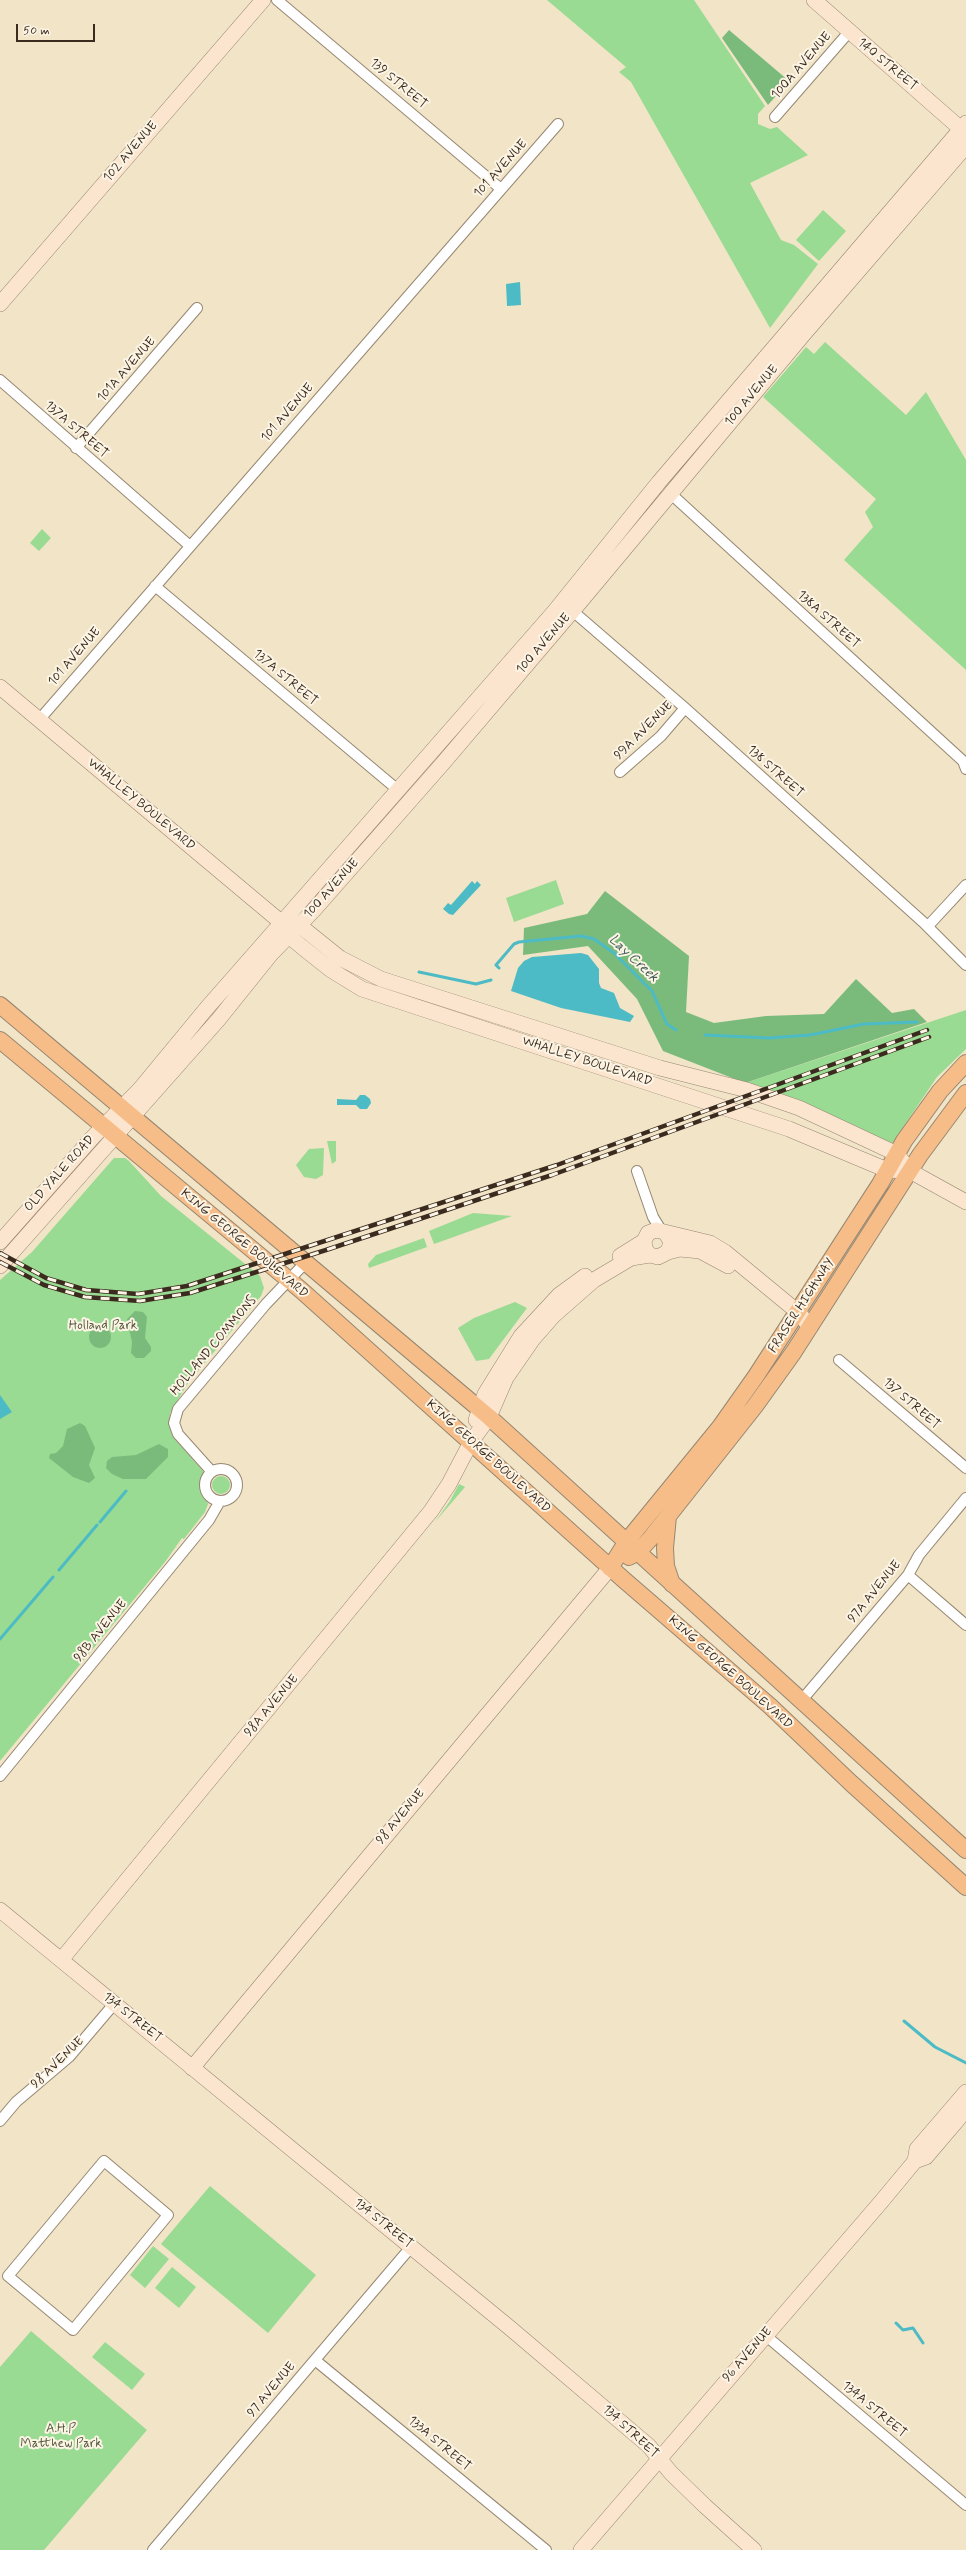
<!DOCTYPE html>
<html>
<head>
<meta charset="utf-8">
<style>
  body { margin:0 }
  #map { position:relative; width:966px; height:2550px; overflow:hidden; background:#f1e4c7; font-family:Mynerve,sans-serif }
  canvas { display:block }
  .scale { position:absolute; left:16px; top:24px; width:79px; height:18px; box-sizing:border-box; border:2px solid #3b2a1e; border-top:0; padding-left:5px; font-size:12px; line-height:14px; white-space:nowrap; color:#3b2a1e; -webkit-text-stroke:3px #fcf5e5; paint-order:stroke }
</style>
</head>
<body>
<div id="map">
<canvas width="966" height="2550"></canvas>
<div class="scale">50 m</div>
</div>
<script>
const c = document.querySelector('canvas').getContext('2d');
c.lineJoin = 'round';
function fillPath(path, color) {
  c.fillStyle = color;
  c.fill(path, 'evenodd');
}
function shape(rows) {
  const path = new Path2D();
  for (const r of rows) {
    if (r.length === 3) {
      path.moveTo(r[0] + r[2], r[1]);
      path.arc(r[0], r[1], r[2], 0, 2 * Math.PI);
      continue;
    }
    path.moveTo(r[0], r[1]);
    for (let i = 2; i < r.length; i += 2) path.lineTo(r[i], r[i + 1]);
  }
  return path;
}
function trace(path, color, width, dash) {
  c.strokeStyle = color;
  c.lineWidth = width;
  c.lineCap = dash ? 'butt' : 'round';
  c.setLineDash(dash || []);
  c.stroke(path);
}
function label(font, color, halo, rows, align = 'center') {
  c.font = font + ' Mynerve,sans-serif';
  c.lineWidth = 4;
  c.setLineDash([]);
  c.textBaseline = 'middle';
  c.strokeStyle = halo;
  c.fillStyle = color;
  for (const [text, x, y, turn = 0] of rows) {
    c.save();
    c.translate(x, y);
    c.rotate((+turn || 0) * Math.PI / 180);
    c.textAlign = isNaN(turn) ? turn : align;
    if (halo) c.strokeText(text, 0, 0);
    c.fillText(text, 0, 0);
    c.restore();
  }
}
const green = shape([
  [547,0,694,0,765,106,758,114,758,124,770,129,777,127,808,155,750,183,781,240,794,245,818,264,770,328,631,82,619,72,626,67],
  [823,210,846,231,819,261,796,240],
  [825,342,906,415,926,392,966,460,966,670,844,560,873,527,865,512,876,499,763,397,806,347,814,354],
  [42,529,51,538,39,551,30,543],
  [556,880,564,904,514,922,506,898],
  [966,1010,966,1049,937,1077,891,1145,745,1083],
  [327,1141,336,1141,336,1161,332,1164],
  [324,1148,323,1175,316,1179,304,1177,296,1165,309,1149],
  [114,1158,125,1158,129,1161,161,1196,260,1276,264,1288,261,1296,188,1383,170,1413,169,1425,173,1437,203,1471,202,1488,208,1504,205,1512,184,1539,182,1538,165,1562,0,1761,0,1280,32,1252],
  [473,1213,512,1216,434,1244,429,1231],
  [424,1238,427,1247,369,1268,368,1264,376,1255],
  [515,1302,527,1308,489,1359,476,1361,458,1328,474,1318],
  [221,1485,9],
  [459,1484,465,1487,435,1522,450,1501],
  [210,2186,316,2275,268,2333,161,2244],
  [153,2246,169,2259,145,2288,130,2275],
  [172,2267,196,2287,179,2308,155,2288],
  [31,2331,147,2430,44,2550,0,2550,0,2367],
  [105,2342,145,2374,132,2390,92,2357]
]);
const forest = shape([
  [729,30,789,81,768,105,722,38],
  [605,891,689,956,686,1012,714,1023,766,1016,824,1014,856,979,892,1013,914,1009,927,1022,745,1083,663,1051,637,999,588,946,523,955,524,928,587,914],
  [135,1311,143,1312,147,1317,145,1338,151,1347,151,1351,144,1358,136,1358,131,1353,132,1342,127,1319],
  [100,1337,11],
  [80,1423,85,1426,95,1448,89,1465,95,1478,89,1483,73,1477,49,1458,50,1454,56,1453,63,1446,67,1429],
  [159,1444,168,1449,168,1457,146,1479,123,1479,112,1474,106,1468,107,1461,112,1457,136,1455]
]);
const water = shape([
  [520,282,521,305,507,306,506,284],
  [472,881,475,884,477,881,481,885,453,915,449,914,443,909,448,903,451,905],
  [581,953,588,955,599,969,599,983,601,988,614,993,620,1008,634,1016,630,1022,561,1008,511,991,518,968,524,961,532,957],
  [360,1095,365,1095,370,1099,371,1103,367,1109,360,1109,356,1105,337,1105,337,1099,356,1100],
  [0,1395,12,1412,0,1419]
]);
const stream = shape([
  [499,968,496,965,514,944,519,942,581,936,594,939,614,953,652,991,667,1024,676,1030],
  [419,972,476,984,491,980],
  [705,1035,769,1038,810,1035,864,1024,917,1022],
  [100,1522,126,1491],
  [59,1570,97,1525],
  [0,1639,53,1577],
  [904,2021,935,2047,966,2063],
  [896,2323,903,2330,913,2328,923,2343]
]);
const street = shape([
  [277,0,501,189],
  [775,117,849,32],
  [0,380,190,546],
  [76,448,197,308],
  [670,493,963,761,966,769],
  [155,586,398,790],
  [568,607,685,708,923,922,966,965],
  [39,720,558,124],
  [620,772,661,736,685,708],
  [928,926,966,885],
  [637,1171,653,1217,661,1230],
  [839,1360,966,1468],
  [221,1485,16],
  [212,1472,178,1434,174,1423,178,1409,266,1304,306,1262],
  [908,1575,966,1625],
  [801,1701,908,1575,919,1555,966,1498],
  [0,1776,209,1520,220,1501],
  [0,2121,16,2102,69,2057,114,2004],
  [104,2161,168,2215,73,2330,8,2276,104,2161],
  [765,2335,966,2505],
  [315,2360,546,2550],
  [153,2550,411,2247]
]);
const secondary = shape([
  [814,0,961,129,965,137],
  [0,304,263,0],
  [0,687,282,923,289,936,302,947,331,970,362,989,789,1129,887,1170,910,1171],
  [290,924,299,925,340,958,381,979,660,1068,747,1090,799,1108,897,1154,910,1171,966,1202],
  [665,1232,671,1242,668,1252,658,1257,650,1255,645,1249,644,1241,648,1233,656,1230,710,1243,725,1252,799,1313,810,1327],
  [0,1242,93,1137,140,1089,206,1009,554,612,659,482,966,123],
  [668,1252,680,1249,700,1251,728,1266],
  [620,1256,644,1241],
  [0,1266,218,1020,271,954,313,911,444,762,581,601,803,335,966,146],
  [476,1420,485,1394,521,1336,559,1295,585,1276],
  [0,1910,510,2328,649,2446,671,2473,705,2506,754,2550],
  [61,1960,431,1511,449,1484,471,1442,489,1417,506,1378,533,1339,553,1316,594,1280,631,1258,650,1255],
  [192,2068,610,1568],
  [915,2161,926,2157,966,2110],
  [581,2550,881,2202,915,2161,917,2149,966,2092]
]);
const primary = shape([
  [0,1005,489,1417,966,1850],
  [0,1040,301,1290,623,1579,770,1706,851,1783,966,1887],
  [668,1516,665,1548,666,1566,672,1584],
  [629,1557,638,1552,650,1539,755,1406,793,1353,920,1155,966,1093],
  [610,1568,627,1541,720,1427,756,1376,880,1184,904,1141,940,1091,966,1063]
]);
const rail = shape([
  [0,1253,46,1278,86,1290,138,1294,187,1286,557,1165,927,1030],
  [0,1262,44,1285,85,1297,140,1301,190,1293,326,1250,552,1175,929,1037]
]);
const streetNames = [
  ["140 STREET",887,65,40],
  ["100A AVENUE",802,66,-49],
  ["139 STREET",398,84,40],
  ["102 AVENUE",131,152,-49],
  ["101 AVENUE",501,169,-48],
  ["101A AVENUE",127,370,-49],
  ["100 AVENUE",752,396,-50],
  ["101 AVENUE",288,413,-49],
  ["137A STREET",76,430,41],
  ["138A STREET",828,620,42],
  ["100 AVENUE",544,644,-49],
  ["101 AVENUE",75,657,-49],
  ["137A STREET",285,678,40],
  ["99A AVENUE",644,731,-45],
  ["138 STREET",775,772,42],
  ["WHALLEY BOULEVARD",141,805,40],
  ["100 AVENUE",332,889,-48],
  ["WHALLEY BOULEVARD",587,1062,18],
  ["OLD YALE ROAD",60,1174,-48],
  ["KING GEORGE BOULEVARD",244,1244,40],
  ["FRASER HIGHWAY",802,1306,-57],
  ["HOLLAND COMMONS",214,1346,-50],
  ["137 STREET",911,1404,41],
  ["KING GEORGE BOULEVARD",488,1457,42],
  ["97A AVENUE",875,1592,-51],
  ["98B AVENUE",101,1631,-51],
  ["KING GEORGE BOULEVARD",730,1673,42],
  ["98A AVENUE",272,1706,-50],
  ["98 AVENUE",401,1817,-50],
  ["134 STREET",132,2018,39],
  ["98 AVENUE",58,2063,-44],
  ["134 STREET",383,2224,39],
  ["96 AVENUE",748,2355,-49],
  ["97 AVENUE",272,2390,-50],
  ["134A STREET",874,2410,40],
  ["134 STREET",630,2432,43],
  ["133A STREET",439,2444,40]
];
const parkNames = [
  ["Holland Park",103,1326],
  ["A.H.P",61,2429],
  ["Matthew Park",61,2444]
];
const waterNames = [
  ["Lay Creek",633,959,43]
];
fillPath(green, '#99db92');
fillPath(forest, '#7abb7c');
fillPath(water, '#4dbbc5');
trace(stream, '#4dbbc5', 3);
trace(street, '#968772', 12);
trace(secondary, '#968772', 16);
trace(primary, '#968772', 18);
trace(street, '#fff', 10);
trace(secondary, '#fce5cf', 15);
trace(primary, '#f7bd88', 16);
trace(rail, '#3b2a1e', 4.5);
trace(rail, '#fcf5e5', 3, [9]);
label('13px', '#3b2a1e', '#fcf5e5', streetNames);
label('13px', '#52563b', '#fcf5e5', parkNames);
label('italic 14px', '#415d58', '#fcf5e5', waterNames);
</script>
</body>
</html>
